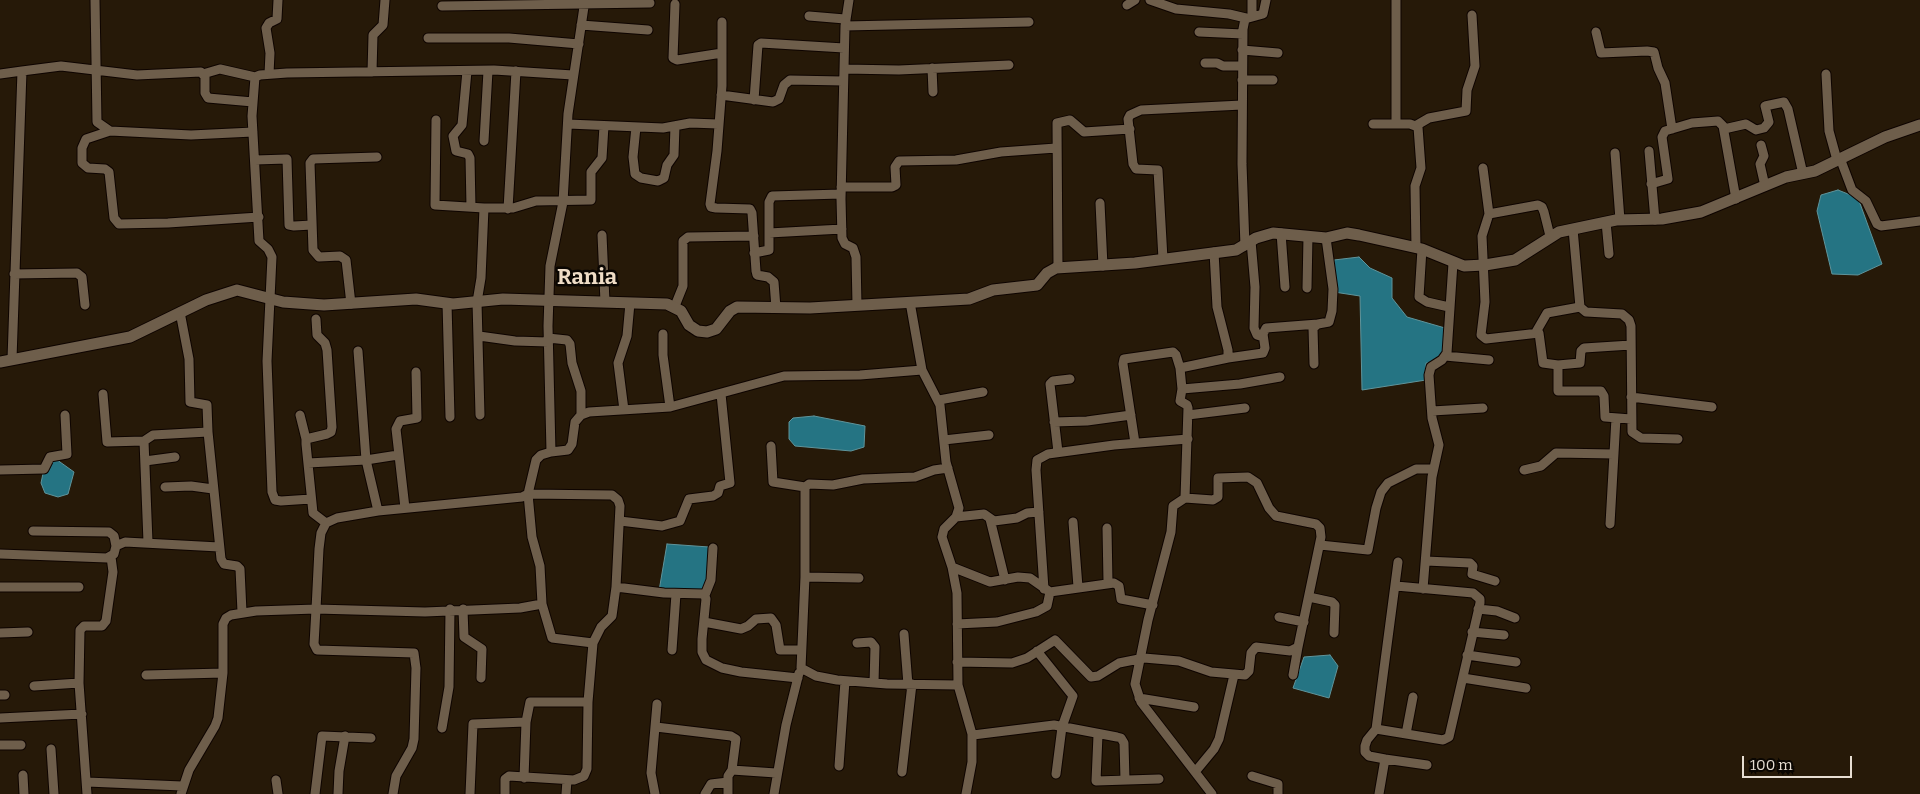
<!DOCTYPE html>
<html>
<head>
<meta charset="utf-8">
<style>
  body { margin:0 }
  #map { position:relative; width:1920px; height:794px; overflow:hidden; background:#261908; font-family:Bitter,serif }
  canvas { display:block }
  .scale { position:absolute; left:1742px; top:756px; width:110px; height:22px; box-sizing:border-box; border:2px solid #e6ddd2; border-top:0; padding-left:6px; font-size:15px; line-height:18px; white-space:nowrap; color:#e6ddd2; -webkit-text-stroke:4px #0a0602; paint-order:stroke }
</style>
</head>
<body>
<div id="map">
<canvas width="1920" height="794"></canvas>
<div class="scale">100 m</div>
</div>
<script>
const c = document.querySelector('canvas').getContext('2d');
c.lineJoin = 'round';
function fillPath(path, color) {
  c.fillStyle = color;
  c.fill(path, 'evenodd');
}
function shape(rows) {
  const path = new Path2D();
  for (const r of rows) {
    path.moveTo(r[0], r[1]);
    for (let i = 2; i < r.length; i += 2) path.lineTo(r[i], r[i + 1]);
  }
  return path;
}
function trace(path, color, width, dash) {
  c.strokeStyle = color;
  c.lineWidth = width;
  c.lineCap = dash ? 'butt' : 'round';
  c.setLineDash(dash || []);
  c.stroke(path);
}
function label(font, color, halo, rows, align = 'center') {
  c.font = font + ' Bitter,serif';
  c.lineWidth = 5;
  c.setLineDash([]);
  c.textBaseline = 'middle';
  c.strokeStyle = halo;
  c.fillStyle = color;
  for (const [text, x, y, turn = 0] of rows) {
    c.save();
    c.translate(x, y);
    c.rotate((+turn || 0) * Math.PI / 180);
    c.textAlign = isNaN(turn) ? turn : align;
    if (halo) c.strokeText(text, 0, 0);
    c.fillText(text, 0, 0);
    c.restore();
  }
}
const water = shape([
  [1838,190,1858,198,1882,264,1858,275,1832,274,1817,211,1821,195,1838,190],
  [1359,257,1370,268,1392,278,1392,298,1407,317,1445,328,1442,362,1426,363,1426,380,1362,390,1360,296,1334,292,1334,260,1359,257],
  [814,416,865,426,864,447,851,451,795,446,789,439,789,422,793,418,814,416],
  [53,457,74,472,68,494,58,497,45,493,41,483,46,459,53,457],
  [667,544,709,547,711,580,705,592,659,591,667,544],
  [1330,655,1338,666,1329,698,1293,688,1304,657,1330,655]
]);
const minor = shape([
  [95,0,97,122,110,131],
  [849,0,845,26,841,199,842,238,845,244,853,248,856,257,857,305],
  [1150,0,1176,9,1229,14,1246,18],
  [675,4,673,58,677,60,722,53],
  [1127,5,1135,0],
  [442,6,650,3],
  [809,16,845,19],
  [1252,16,1252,0],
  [722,22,722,86,717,151,710,204,711,207,716,208,750,209,752,213,756,271,757,275,768,277,774,282,776,308],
  [581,25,648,30],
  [845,26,1029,22],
  [1199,32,1243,34],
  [1596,32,1601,53,1647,51,1654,52,1658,68,1665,83,1672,129],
  [428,38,509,38,579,44],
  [1242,50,1278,53],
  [1205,63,1217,63,1223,66,1242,66],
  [932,68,933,92],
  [844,69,899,70,1009,65],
  [467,71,462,125,453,136,456,151,468,154,470,158,471,207],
  [372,72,373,35,383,25,385,0],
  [0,74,22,71],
  [203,74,220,69,255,77],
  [269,74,270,53,266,28,269,23,277,19,278,0],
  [1826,74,1829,131,1837,160],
  [1242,80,1273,80],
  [721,95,773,102,779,99,784,85,790,80,843,81],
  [754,100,758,45,761,43,844,48],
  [436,120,435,205,484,208,513,208,536,201,591,200,591,172,602,158,604,126],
  [1396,123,1396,0],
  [568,124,663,128,690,123,718,124],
  [1373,124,1410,124,1418,127,1421,168,1415,186,1416,248],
  [1417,125,1429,118,1466,111,1467,90,1475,66,1472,15],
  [636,127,633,157,635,174,641,178,658,181,664,178,667,165,674,155,675,126],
  [1724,129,1746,124,1756,130,1764,128,1769,122,1765,106,1784,102,1788,109,1803,174],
  [253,132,191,135,110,131,86,139,82,148,82,163,88,168,105,169,109,172,114,218,119,224,168,223,259,217],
  [484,141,488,71],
  [1761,145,1764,156,1760,164,1765,186],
  [1649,151,1655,220],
  [1615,153,1620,220],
  [1840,158,1852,190,1866,201,1877,224,1881,226,1920,221],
  [255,160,287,159,289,225,294,226,312,225],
  [1483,168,1489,214,1482,236,1485,302,1481,335,1486,339,1539,333,1543,363,1558,365,1558,391,1601,391,1604,396,1605,417,1631,419],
  [1651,184,1668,179,1662,137,1665,131,1692,123,1718,121,1723,126,1736,199],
  [841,187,892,187,896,185,895,167,899,161,956,160,1001,152,1056,148],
  [841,194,772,196,769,202,769,233,842,229],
  [1100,203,1103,266],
  [508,209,516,71],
  [1489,214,1538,205,1542,207,1544,212,1550,236],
  [1606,222,1609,254],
  [1573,229,1580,307,1586,312,1622,314,1629,320,1631,326,1632,432,1641,438,1678,439],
  [1281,233,1285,287],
  [602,235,605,302],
  [1251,241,1255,287,1254,328,1257,335,1263,337],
  [1245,246,1242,164,1243,29,1245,19,1263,14,1266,0],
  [1422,249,1419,297,1427,302,1449,307],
  [754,253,769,250,769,233],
  [1163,259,1158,170,1136,169,1133,164,1128,119,1130,115,1141,110,1242,105],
  [1058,268,1057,123,1070,120,1084,132,1130,129],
  [14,274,77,273,82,277,85,305],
  [1307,288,1308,236],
  [910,302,922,370,940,405,946,462,959,508,956,517,944,529,942,537,952,567,957,593,958,685,972,734,972,762,966,794],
  [447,303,450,417],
  [351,304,346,260,340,256,319,257,313,250,310,163,313,159,377,157],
  [675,306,683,286,683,241,688,237,754,236],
  [180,312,189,359,190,402,207,405,208,432],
  [316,319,317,335,325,343,327,350,332,427,331,432,327,434,306,439,306,444,313,513,326,523],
  [1536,332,1547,313,1580,307],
  [663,334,663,355,670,407],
  [479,336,515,341,548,342],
  [548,338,567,340,570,344,572,363,581,391,581,415],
  [358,351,366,460,378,511],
  [1445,356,1489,360],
  [1228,358,1263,353,1265,348,1263,334,1266,328,1318,324],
  [12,359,22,71,61,66,137,75,201,72,205,77,205,93,208,98,253,102],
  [1314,364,1313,328,1318,324,1329,322,1332,311,1333,289,1326,238],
  [1558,365,1580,363,1581,351,1584,348,1631,345],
  [1180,368,1182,389,1180,401,1187,405,1188,408,1185,498,1173,506,1171,532,1148,620,1135,684,1141,702,1212,794],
  [1182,389,1240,384,1280,377],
  [103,394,107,442,144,441],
  [1631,397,1712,407],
  [939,400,983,392],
  [624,410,618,363,627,336,630,303],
  [1432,411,1483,408],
  [300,415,306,439],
  [480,415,477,302,481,278,484,208],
  [1188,415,1245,408],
  [1054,422,1087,421,1131,415],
  [944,440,989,435],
  [1135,443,1123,364,1124,359,1173,352,1176,355,1180,368,1228,358,1228,350,1217,307,1214,252],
  [771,446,773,482,805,487],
  [551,452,568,450,572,444,575,422,581,415,589,412,670,407,784,376,860,375,922,370],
  [1058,452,1050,384,1053,381,1070,379],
  [145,461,175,457],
  [308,463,366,460,398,455],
  [948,468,934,470,915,477,863,479,833,485,809,484,805,487,805,577,801,668,816,676,837,680,887,684,958,685],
  [0,470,44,469,50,457,67,454,65,415],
  [1524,470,1541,466,1556,453,1614,454],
  [165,487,191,486,213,489],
  [311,499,281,501,275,500,272,492,267,361,272,257,268,249,259,241,252,116,255,77,260,75,287,73,494,70,573,75],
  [405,508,396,429,400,421,417,418,416,372],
  [956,517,984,514,994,521,1017,518,1027,513,1039,512],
  [990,519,1005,580],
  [620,521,662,526,680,521,689,499,713,496,718,493,720,486,730,483,721,394],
  [1073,522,1078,587],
  [1610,524,1616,418],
  [1107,528,1108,582],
  [33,531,109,532,114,536,116,546],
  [148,542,144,441,153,435,208,432,221,559,224,564,237,566,240,569,242,612],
  [1320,545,1368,550,1376,508,1381,492,1388,483,1416,469,1433,469],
  [0,554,107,558,114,554,116,546,125,542,219,547],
  [1426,561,1470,563,1473,566,1472,574,1495,581],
  [952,567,990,582,1018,577,1030,578,1050,592,1114,583,1119,586,1121,599,1153,605],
  [805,577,859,578],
  [0,587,79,587],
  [616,587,664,593,704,594,706,599,702,639,702,652,706,660,722,668,741,672,798,678],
  [1044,589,1036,470,1037,460,1048,454,1114,445,1188,439],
  [1423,589,1432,477,1439,445,1432,418,1429,375,1431,367,1442,360,1447,353,1453,263],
  [705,595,711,580,713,548],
  [1309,597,1332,602,1335,605,1334,633],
  [542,604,552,638,593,643],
  [463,609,464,637,482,649,481,678],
  [1478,609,1497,611,1515,618],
  [1279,617,1304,622],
  [704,622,741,629,748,626,756,619,771,618,776,625,780,650,801,650],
  [957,624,997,622,1036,612,1047,606,1050,592],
  [1472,632,1504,635],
  [0,633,28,632],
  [904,634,908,685],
  [857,643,871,642,875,647,874,683],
  [672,650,676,594],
  [1037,651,1073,696,1062,727,1056,774],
  [1467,655,1516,662],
  [957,662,1012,663,1027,658,1055,640,1091,677,1098,676,1119,663,1144,658,1179,661,1211,672,1245,675,1249,671,1251,653,1256,647,1290,651,1298,647,1321,537,1320,528,1316,524,1276,516,1269,508,1257,483,1248,477,1218,478,1218,497,1213,500,1185,498],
  [146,675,223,673],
  [1293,675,1298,647],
  [1463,678,1526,688],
  [34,686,79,683],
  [0,695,5,695],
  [1139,698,1194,707],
  [0,718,82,714],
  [656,727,731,736,736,739,732,770],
  [442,728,449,687,450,609],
  [1376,729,1443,740,1449,737,1480,603,1480,599,1473,593,1396,586],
  [1406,734,1413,697],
  [973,735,1054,725,1117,737,1121,738,1124,743,1125,780],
  [1098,735,1096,781,1159,779],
  [0,745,21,745],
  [51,749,54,794],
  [1385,759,1427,765],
  [839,766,845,681],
  [902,772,912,684],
  [1195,772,1214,749,1219,739,1234,675],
  [23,775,24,794],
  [1252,776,1278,784,1278,794],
  [524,778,526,722,530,702,588,702],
  [276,780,278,794],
  [87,782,182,786],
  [87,794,79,683,80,630,84,626,102,626,106,621,113,572,111,557],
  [181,794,189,770,215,726,218,718,223,673,223,624,226,618,231,615,256,611,316,609,319,549,321,533,326,523,337,518,378,511,522,497,528,494,536,460,541,455,551,452,548,326,550,266,563,202,568,114,585,0],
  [315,794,322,736,371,738],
  [338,794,339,771,345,736],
  [393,794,396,776,412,748,414,739,416,668,414,653,317,650,314,644,316,609,425,612,520,608,542,604,540,566,532,537,528,494,612,495,618,500,620,506,616,587,612,616,601,627,593,643,588,702,587,769,584,776,574,780,509,776,505,779,505,794],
  [470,794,473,724,526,722],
  [566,794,567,780],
  [655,794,651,773,657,704],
  [705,794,711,784,728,782],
  [728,794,728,776,732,770,776,773],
  [774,794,786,725,799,673],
  [1379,794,1385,759,1369,756,1365,752,1365,746,1367,740,1376,729,1398,562]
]);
const tertiary = shape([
  [0,362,130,337,206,300,237,290,283,302,324,305,416,299,453,304,503,299,667,304,681,311,689,325,698,331,707,332,716,329,730,311,737,307,810,308,969,299,993,290,1037,285,1047,273,1056,268,1135,263,1236,250,1256,238,1273,233,1326,238,1347,233,1359,235,1422,249,1464,266,1485,265,1515,260,1559,232,1616,220,1662,219,1701,212,1786,177,1815,171,1885,137,1920,125]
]);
const districtNames = [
  ["Rania",587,278]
];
fillPath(water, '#257483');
trace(water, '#5f949b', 1);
trace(minor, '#0e0400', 11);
trace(tertiary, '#0e0400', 13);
trace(minor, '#6e5e4b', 9);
trace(tertiary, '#6e5e4b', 11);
label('bold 22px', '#eedcc6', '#0a0602', districtNames);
</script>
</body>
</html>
